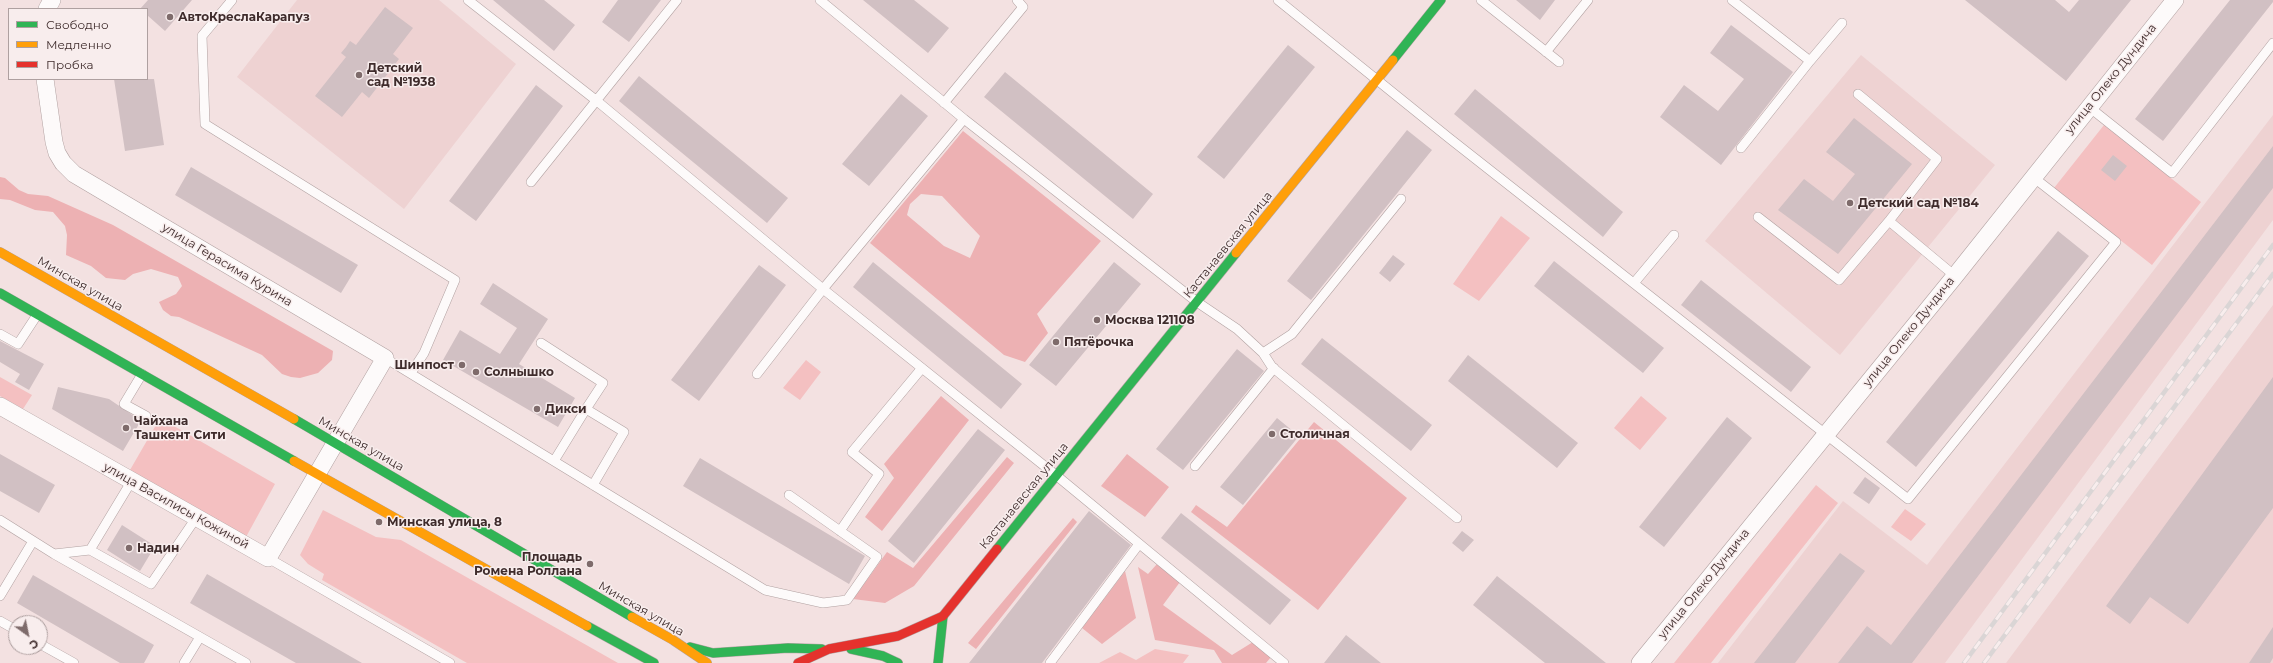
<!DOCTYPE html>
<html>
<head>
<meta charset="utf-8">
<style>
  body { margin:0 }
  #map { position:relative; width:2273px; height:663px; overflow:hidden; background:#f3e1e1; font-family:Montserrat,sans-serif }
  canvas { display:block }
  .legend { position:absolute; left:8px; top:8px; width:140px; height:72px; box-sizing:border-box; background:#f8eded; border:1px solid #aea0a0; margin:0; padding:5px 7px; list-style:none; font-size:12px; color:#3f2c2c }
  .legend li { display:flex; align-items:center; gap:8px; height:20px }
  .legend b { width:20px; border:1px solid #aea0a0 }
  .north { position:absolute; left:8px; top:615px; width:40px; height:40px; box-sizing:border-box; background:#f8eded; border:1px solid #aea0a0; border-radius:50%; rotate:147deg; font-size:11px; font-weight:700; line-height:16px; text-align:center; color:#3f2c2c }
  .north::after { content:''; display:block; margin:auto; width:14px; height:18px; background:#7e6b6b; clip-path:polygon(50% 0,100% 100%,50% 72%,0 100%) }
</style>
</head>
<body>
<div id="map">
<canvas width="2273" height="663"></canvas>
<ul class="legend">
<li><b style="height:5px;background:#30b455"></b>Свободно</li>
<li><b style="height:5px;background:#ff9f0a"></b>Медленно</li>
<li><b style="height:5px;background:#e5322d"></b>Пробка</li>
</ul>
<div class="north">С</div>
</div>
<script>
const c = document.querySelector('canvas').getContext('2d');
c.lineJoin = 'round';
function fillPath(path, color) {
  c.fillStyle = color;
  c.fill(path, 'evenodd');
}
function shape(rows) {
  const path = new Path2D();
  for (const r of rows) {
    path.moveTo(r[0], r[1]);
    for (let i = 2; i < r.length; i += 2) path.lineTo(r[i], r[i + 1]);
  }
  return path;
}
function trace(path, color, width, dash) {
  c.strokeStyle = color;
  c.lineWidth = width;
  c.lineCap = dash ? 'butt' : 'round';
  c.setLineDash(dash || []);
  c.stroke(path);
}
function label(font, color, halo, rows, align = 'center') {
  c.font = font + ' Montserrat,sans-serif';
  c.lineWidth = 3;
  c.setLineDash([]);
  c.textBaseline = 'middle';
  c.strokeStyle = halo;
  c.fillStyle = color;
  for (const [text, x, y, turn = 0] of rows) {
    c.save();
    c.translate(x, y);
    c.rotate((+turn || 0) * Math.PI / 180);
    c.textAlign = isNaN(turn) ? turn : align;
    if (halo) c.strokeText(text, 0, 0);
    c.fillText(text, 0, 0);
    c.restore();
  }
}
const built = shape([
  [297,0,439,0,516,64,404,209,237,77],
  [1861,55,1995,165,1840,355,1705,241],
  [2273,115,2273,220,1945,663,1718,663,1843,501,1927,565],
  [2273,305,2273,663,2006,663]
]);
const green = shape([
  [2104,125,2201,202,2152,265,2054,188],
  [1501,216,1530,238,1479,301,1453,284],
  [806,360,821,372,800,400,783,388],
  [0,377,32,395,23,409,0,396],
  [1641,396,1667,418,1640,450,1614,428],
  [160,418,275,484,246,537,130,470],
  [1816,485,1838,503,1711,663,1674,663],
  [1905,509,1926,524,1911,541,1891,527],
  [323,510,376,537,401,540,618,663,467,663,322,580,324,574,308,564,300,555],
  [1155,649,1189,655,1183,663,1099,663,1120,652,1136,660]
]);
const forest = shape([
  [963,131,1101,241,1037,314,1048,333,1025,362,1004,355,870,243],
  [921,194,942,196,980,236,970,258,944,246,907,215,910,204],
  [0,177,5,178,19,190,28,194,48,196,113,225,333,351,332,360,318,373,300,378,291,377,282,374,262,355,179,317,171,316,163,310,159,302,176,294,182,286,178,277,151,269,133,274,125,280,106,278,91,266,66,255,67,235,65,226,53,212,35,210,10,200,0,199],
  [941,396,969,420,882,531,865,517,894,478,884,464],
  [1314,422,1407,498,1318,610,1191,512,1196,505,1227,527],
  [1127,454,1169,487,1145,517,1101,486],
  [1007,457,1014,463,914,586,885,603,853,599,887,552,913,568],
  [1073,518,1077,522,976,649,968,643],
  [1157,564,1180,582,1163,605,1232,655,1253,642,1271,657,1266,663,1222,663,1214,650,1155,640,1138,567,1148,574],
  [1125,571,1136,618,1102,644,1082,628]
]);
const building = shape([
  [148,0,192,0,165,31,147,15,147,9,140,9],
  [493,0,544,0,575,25,554,51],
  [618,0,661,0,629,42,602,22],
  [863,0,914,0,949,28,928,53],
  [1516,0,1555,0,1540,20],
  [1965,0,2055,0,2069,12,2079,0,2131,0,2066,81],
  [2230,0,2273,0,2273,2,2163,141,2135,119],
  [385,7,413,28,393,54,399,59,369,98,362,92,342,117,315,96,346,57,341,53,346,47,350,41,356,45],
  [1731,25,1793,72,1721,165,1660,117,1684,85,1718,111,1744,79,1710,53],
  [1288,45,1315,67,1224,179,1197,157],
  [1005,72,1153,194,1133,219,984,97],
  [639,76,788,198,767,223,619,101],
  [114,79,154,79,164,145,125,151],
  [536,85,563,106,476,221,449,201],
  [1475,89,1623,212,1603,237,1454,114],
  [901,94,928,116,869,186,842,164],
  [1854,118,1912,164,1838,254,1778,210,1804,179,1833,201,1855,174,1826,152],
  [1407,130,1432,150,1311,300,1287,281],
  [2273,146,2273,188,1912,663,1838,663,1867,626,1891,645],
  [2113,155,2127,166,2115,181,2101,170],
  [191,167,358,265,341,293,175,195],
  [2058,231,2089,256,1916,467,1886,442],
  [1393,255,1405,264,1390,282,1379,273],
  [1554,261,1664,348,1643,373,1534,286],
  [873,262,1022,384,1001,409,853,287],
  [1114,262,1141,284,1056,386,1029,365],
  [759,265,786,285,699,401,671,380],
  [1701,280,1811,367,1791,392,1681,305],
  [493,283,548,319,519,364,575,398,558,427,443,360,460,330,500,354,517,328,480,304],
  [1322,338,1432,425,1411,451,1301,364],
  [0,341,44,364,29,390,15,382,20,374,0,362],
  [1237,349,1264,371,1183,470,1156,449],
  [1468,355,1578,443,1557,468,1448,381],
  [2273,377,2273,508,2188,624,2150,597,2130,624,2106,606],
  [58,387,109,399,134,416,139,424,123,451,52,409],
  [1727,417,1752,438,1664,547,1639,527],
  [1277,418,1299,436,1243,505,1220,487],
  [978,429,1005,450,914,563,888,541],
  [0,454,55,485,39,513,0,491],
  [700,458,865,556,849,584,683,486],
  [1865,477,1880,488,1869,504,1853,493],
  [1089,511,1131,545,1042,663,969,663],
  [1181,513,1291,600,1270,625,1161,538],
  [122,525,155,546,140,571,107,550],
  [1462,531,1474,540,1463,552,1452,543],
  [1840,553,1865,571,1795,663,1754,663],
  [207,574,362,663,296,663,190,603],
  [33,575,154,645,144,663,120,663,17,603],
  [1497,576,1606,663,1545,663,1473,605],
  [2273,627,2273,658,2270,663,2249,663],
  [1346,635,1381,663,1324,663]
]);
const lane = shape([
  [232,0,202,36,205,124,455,280,424,353,411,373],
  [468,0,597,101,823,289,1057,476,1284,663],
  [820,0,964,119,1197,302,1237,329,1263,353,1272,367,1457,518],
  [1278,0,1449,138,1908,499,2116,242,2033,177],
  [1481,0,1559,62],
  [1732,0,1810,61,1842,23],
  [1546,52,1588,0],
  [944,103,1023,7,1017,0],
  [2089,107,2172,173,2273,43],
  [1741,148,1810,61],
  [531,182,677,0],
  [1758,217,1839,280,1889,221,1937,159,1858,94],
  [1889,221,1955,276],
  [1634,283,1674,235],
  [0,334,18,344,37,315],
  [541,343,603,383,586,409],
  [1263,353,1292,334,1401,199],
  [385,358,765,590,823,603,847,600,877,557,789,495],
  [142,374,124,404,146,416],
  [757,374,823,289,964,119],
  [554,461,586,409,624,432,593,485],
  [1195,466,1274,368],
  [0,520,54,554,246,663],
  [840,531,879,474,852,452,922,368],
  [90,550,151,584,196,518],
  [54,554,90,550,131,482],
  [268,558,450,663],
  [0,596,33,541],
  [0,621,16,630],
  [40,644,74,663],
  [184,663,200,637],
  [1050,663,1139,544]
]);
const street = shape([
  [47,9,52,0],
  [0,406,268,558,385,358,74,174,63,163,57,153,54,142,45,79],
  [1640,663,1955,276,2175,0]
]);
const fast = shape([
  [1393,60,1441,0],
  [0,293,294,461],
  [294,419,632,617],
  [997,549,1236,253],
  [587,626,654,663],
  [690,647,713,653,788,648,822,649],
  [851,649,883,656,898,663],
  [938,663,943,616]
]);
const slow = shape([
  [0,252,294,419],
  [1236,253,1393,60],
  [294,461,587,626],
  [632,617,673,640,707,663]
]);
const jam = shape([
  [798,663,829,649,898,636,943,616,997,549]
]);
const rail = shape([
  [1964,663,2273,245],
  [1984,663,2273,274]
]);
const markers = [
  [170,17,4,"#7e6b6b"],
  [359,75,4,"#7e6b6b"],
  [1850,203,4,"#7e6b6b"],
  [1097,320,4,"#7e6b6b"],
  [1056,342,4,"#7e6b6b"],
  [462,365,4,"#7e6b6b"],
  [476,372,4,"#7e6b6b"],
  [537,409,4,"#7e6b6b"],
  [126,428,4,"#7e6b6b"],
  [1272,434,4,"#7e6b6b"],
  [379,522,4,"#7e6b6b"],
  [129,548,4,"#7e6b6b"],
  [590,564,4,"#7e6b6b"]
];
const poiNames = [
  ["АвтоКреслаКарапуз",178,17],
  ["Детский",367,68],
  ["сад №1938",367,82],
  ["Детский сад №184",1858,203],
  ["Москва 121108",1105,320],
  ["Пятёрочка",1064,342],
  ["Шинпост",454,365,"right"],
  ["Солнышко",484,372],
  ["Дикси",545,409],
  ["Чайхана",134,421],
  ["Ташкент Сити",134,435],
  ["Столичная",1280,434],
  ["Минская улица, 8",387,522],
  ["Надин",137,548],
  ["Площадь",582,557,"right"],
  ["Ромена Роллана",582,571,"right"]
];
const streetNames = [
  ["улица Олеко Дундича",2111,79,-51],
  ["Кастанаевская улица",1228,245,-51],
  ["улица Герасима Курина",227,265,31],
  ["Минская улица",80,284,30],
  ["улица Олеко Дундича",1909,332,-51],
  ["Минская улица",361,444,30],
  ["Кастанаевская улица",1024,496,-51],
  ["улица Василисы Кожиной",176,506,29],
  ["улица Олеко Дундича",1704,584,-51],
  ["Минская улица",641,609,30]
];
fillPath(built, '#eed2d2');
fillPath(green, '#f4c0c1');
fillPath(forest, '#edb1b3');
fillPath(building, '#d1c0c3');
trace(lane, '#b1a1a1', 10);
trace(street, '#b1a1a1', 18);
trace(fast, '#b1a1a1', 10);
trace(slow, '#b1a1a1', 10);
trace(jam, '#b1a1a1', 10);
trace(lane, '#fdfafa', 9);
trace(street, '#fdfafa', 17);
trace(fast, '#30b455', 9);
trace(slow, '#ff9f0a', 9);
trace(jam, '#e5322d', 9);
trace(rail, '#dad5d5', 4.5);
trace(rail, '#f8eded', 3, [9]);
for (const [x, y, r, color] of markers) {
  const dot = new Path2D();
  dot.arc(x, y, r, 0, 2 * Math.PI);
  c.fillStyle = color;
  c.fill(dot);
  trace(dot, '#f8eded', 1.5);
}
label('bold 12px', '#3f2c2c', '#f8eded', poiNames, 'left');
label('12px', '#3f2c2c', '#f8eded', streetNames);
</script>
</body>
</html>
